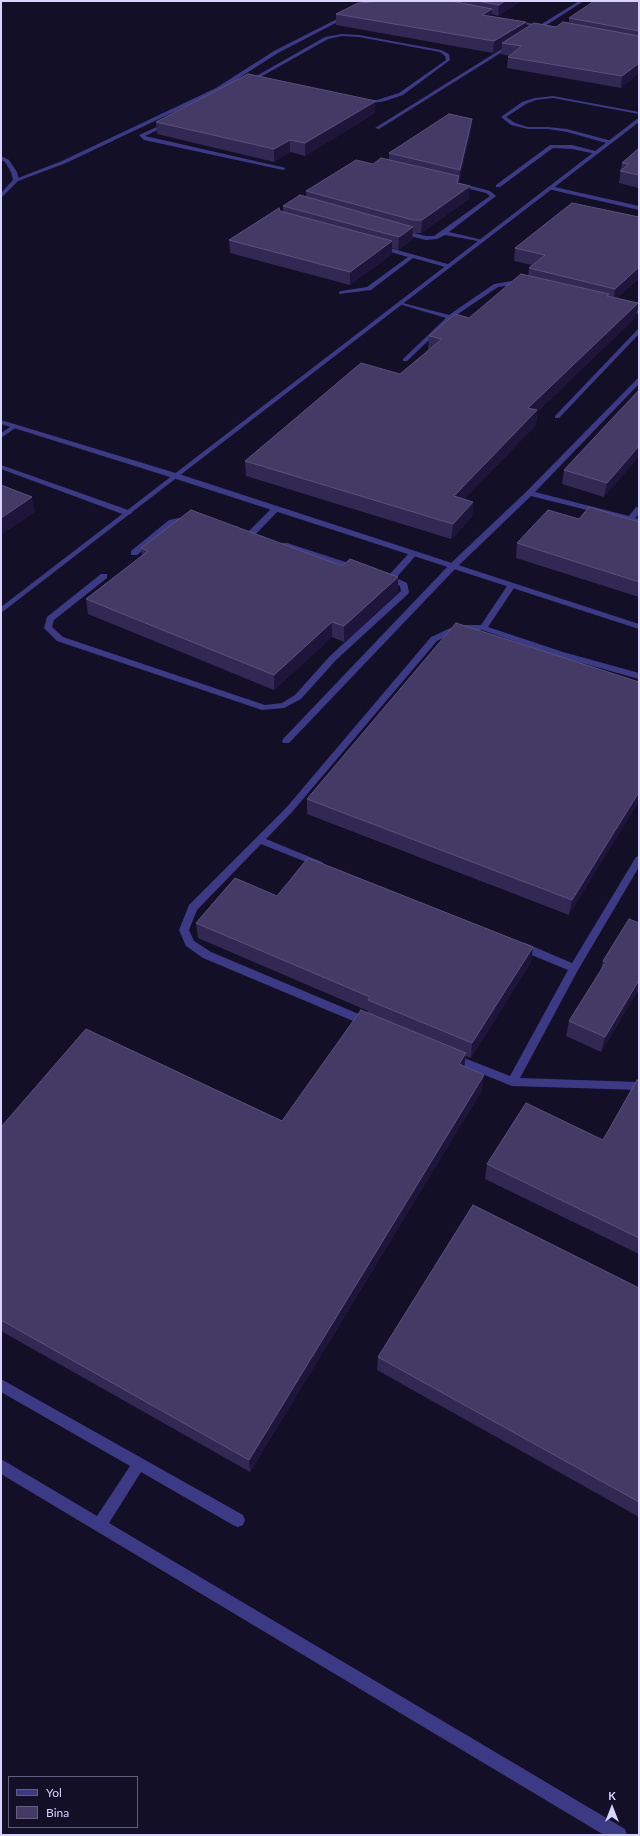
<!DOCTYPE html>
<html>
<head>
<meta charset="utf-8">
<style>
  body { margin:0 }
  #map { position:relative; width:640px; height:1836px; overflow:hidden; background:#130f26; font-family:Lato,sans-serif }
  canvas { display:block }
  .frame { position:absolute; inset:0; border:2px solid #d9d4ff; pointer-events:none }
  .legend { position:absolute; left:8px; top:1776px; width:130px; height:52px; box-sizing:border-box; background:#130f26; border:1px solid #625e7d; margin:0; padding:5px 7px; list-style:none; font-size:12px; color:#d9d4ff }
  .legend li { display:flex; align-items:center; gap:8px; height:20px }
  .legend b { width:20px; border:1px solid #625e7d }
  .north { position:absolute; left:592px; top:1788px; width:40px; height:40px; -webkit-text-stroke:3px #130f26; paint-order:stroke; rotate:0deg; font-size:11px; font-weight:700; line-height:16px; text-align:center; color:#d9d4ff }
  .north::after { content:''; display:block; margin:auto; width:14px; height:18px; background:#d9d4ff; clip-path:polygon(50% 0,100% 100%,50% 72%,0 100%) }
</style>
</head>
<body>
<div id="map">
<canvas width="640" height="1836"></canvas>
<div class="frame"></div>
<ul class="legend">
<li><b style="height:5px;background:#3d3a85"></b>Yol</li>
<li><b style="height:11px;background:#433a66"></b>Bina</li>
</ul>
<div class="north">K</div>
</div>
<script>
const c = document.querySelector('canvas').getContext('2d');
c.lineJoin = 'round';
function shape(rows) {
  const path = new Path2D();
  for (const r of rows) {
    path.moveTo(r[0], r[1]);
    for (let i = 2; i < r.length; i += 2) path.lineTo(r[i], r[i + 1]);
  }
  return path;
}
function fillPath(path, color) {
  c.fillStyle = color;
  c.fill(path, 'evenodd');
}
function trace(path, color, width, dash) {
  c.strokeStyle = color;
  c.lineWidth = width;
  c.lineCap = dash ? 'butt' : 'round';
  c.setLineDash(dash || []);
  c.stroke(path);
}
const service = shape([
  [342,34,359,35,441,50,449,54,450,60,403,95,385,101,374,103,362,102,360,100,374,101,399,93,446,60,445,56,440,52,359,37,342,36,328,39,248,84,244,83,325,37,342,34],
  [553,96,639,112,639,114,553,98,536,100,526,104,506,117,515,123,528,127,548,127,567,129,612,141,610,144,567,132,548,129,528,129,511,125,501,117,522,102,535,98,553,96],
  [168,122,170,124,145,136,286,168,283,170,144,140,139,135,168,122],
  [550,145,572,145,599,152,596,154,572,149,553,148,500,187,496,187,496,185,550,145],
  [456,182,490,191,496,196,449,232,483,240,483,242,445,235,437,239,426,240,398,233,398,231,400,230,426,236,434,236,490,196,486,193,454,185,453,184,456,182],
  [550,186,639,206,639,210,548,189,547,188,550,186],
  [379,245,451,265,452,266,449,268,413,258,371,290,339,294,339,292,341,291,367,287,408,257,377,248,377,246,379,245],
  [512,281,525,285,522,287,512,285,498,287,452,318,407,361,403,361,403,359,446,318,399,304,399,302,449,315,494,284,512,281],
  [621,307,639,310,639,314,621,309,621,307],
  [639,328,639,334,559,418,555,418,555,416,639,328],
  [639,378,639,384,535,492,629,516,636,507,639,507,639,514,635,518,639,519,639,523,531,496,456,568,289,743,283,743,282,741,283,739,450,564,527,491,637,379,639,378],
  [13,425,18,426,1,438,1,433,13,425],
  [1,465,131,511,132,513,128,515,125,515,1,469,1,465],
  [273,507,279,507,280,509,253,537,247,537,247,533,273,507],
  [184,517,194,520,190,522,184,521,175,524,137,555,131,555,131,551,169,520,184,517],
  [281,543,287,543,361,567,360,569,354,569,281,547,281,543],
  [411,551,414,551,418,553,396,578,407,583,409,592,408,594,336,660,301,699,284,708,262,710,57,641,44,628,47,617,101,574,107,574,107,578,54,620,52,627,63,637,265,705,282,703,295,695,330,656,401,591,400,586,384,577,389,575,411,551],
  [509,583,512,583,516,585,488,627,563,652,639,673,639,679,557,656,482,630,458,630,437,641,292,812,266,839,322,862,324,864,322,866,316,866,261,844,197,910,189,930,194,941,211,952,373,1020,374,1023,373,1026,365,1026,203,958,186,946,179,930,189,905,286,808,431,637,457,625,481,625,509,583],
  [639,856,639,867,578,970,520,1078,639,1082,639,1090,512,1086,450,1061,449,1058,450,1055,454,1054,510,1076,568,970,517,949,516,946,517,943,525,943,572,963,636,857,639,856],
  [1,1379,243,1515,245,1520,243,1525,238,1527,233,1525,141,1472,109,1523,625,1829,627,1835,604,1835,1,1474,1,1459,97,1516,130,1466,1,1392,1,1379]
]);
const minor = shape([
  [579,1,584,1,545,26,546,28,542,28,534,33,530,32,537,27,511,21,513,20,540,25,579,1],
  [345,15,349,16,278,53,220,90,66,163,18,181,13,180,62,161,216,88,274,51,345,15],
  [511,43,515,44,379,129,375,128,511,43],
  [1,420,179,474,639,624,639,629,173,478,1,424,1,420]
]);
const tertiary = shape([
  [637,119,639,119,639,122,1,613,1,607,637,119],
  [1,156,9,160,17,172,19,180,1,198,1,193,13,180,11,172,5,162,1,160,1,156]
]);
const wall = shape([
  [386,1,521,1,498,16,492,14,491,16,526,22,525,29,556,27,569,23,569,18,639,1,639,73,621,88,507,68,508,57,509,56,501,54,502,47,493,53,336,25,336,14],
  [375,113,305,156,290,152,274,162,157,134,156,122],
  [471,131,459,182,458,182,458,183,469,199,421,233,413,233,412,240,398,250,392,248,392,254,350,285,230,253,229,240,280,211,283,211,283,206,306,197,306,191,373,164,389,160,389,153],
  [639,148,639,188,619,183,622,163],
  [639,217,639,278,617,298,638,303,636,317,537,412,536,425,464,499,473,502,472,517,451,539,246,476,245,461,400,374,429,350,428,349,429,336,469,318,528,276,529,268,532,265,514,261,515,248],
  [639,390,604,497,562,484,564,470],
  [579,519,639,522,639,597,516,558,517,543],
  [141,548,342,566,398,577,398,592,344,642,332,637,274,690,88,614,86,599,142,556],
  [639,682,569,915,307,814,307,799],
  [277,896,531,962,471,1058,466,1056,464,1067,482,1090,250,1472,1,1331,1,1127,282,1121,367,1013,368,1011,198,938,196,923],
  [639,923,639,993,637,992,601,1052,566,1036,569,1021,600,972,603,961],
  [639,1081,639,1254,485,1179,487,1164,603,1140],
  [639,1288,639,1517,377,1370,378,1357]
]);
const shadedWall = shape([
  [505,1,521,1,498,16,499,5],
  [492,9,491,20,482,15],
  [526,22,525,33,502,43,502,47,493,53,494,41],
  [639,63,639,73,621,88,622,76],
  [376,101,375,113,305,156,305,143],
  [472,119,471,131,459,182,460,170],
  [290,140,290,152,274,162,274,149],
  [459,176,458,188,470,186,469,199,421,233,422,220,457,183],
  [413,227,412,240,398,250,399,237],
  [392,241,392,254,350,285,350,272],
  [639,267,639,278,613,302,615,289],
  [638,303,636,317,537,412,536,425,453,511,454,496,528,408],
  [639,446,639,457,604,497,607,483],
  [32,497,35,512,1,535,1,518],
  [473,502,472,517,451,539,453,524],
  [398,577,398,592,344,642,344,626],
  [332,622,332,637,274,690,274,675],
  [639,792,639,802,569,915,572,900],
  [533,947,531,962,471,1058,472,1043],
  [639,980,639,985,637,992,601,1052,605,1037],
  [466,1053,464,1068,459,1064],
  [484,1075,482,1090,250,1472,249,1460]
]);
const building = shape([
  [386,1,451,1,492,9,482,15,526,22,494,41,336,14,358,3,386,1],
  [477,1,505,1,499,5,477,1],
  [594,1,639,1,639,31,569,18,594,1],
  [563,22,639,36,639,63,622,76,508,57,522,46,502,43,534,23,556,27,563,22],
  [248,74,376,101,305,143,290,140,274,149,156,122,248,74],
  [449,114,472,119,460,170,389,153,449,114],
  [639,148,639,175,620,171,629,164,622,163,639,148],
  [381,158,459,176,457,183,470,186,422,220,413,220,306,191,356,160,373,164,381,158],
  [300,195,413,227,399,237,283,206,300,195],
  [572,203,639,217,639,267,615,289,529,268,545,255,515,248,572,203],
  [279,208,280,211,392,241,350,272,229,240,279,208],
  [521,274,609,294,607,296,638,303,528,408,537,410,454,496,473,502,453,524,245,461,361,363,400,374,442,339,429,336,455,314,469,318,521,274],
  [639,390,639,446,607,483,564,470,639,390],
  [1,485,32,497,1,518,1,485],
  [589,507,639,522,639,582,517,543,548,510,579,519,589,507],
  [191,510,342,566,350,559,398,577,344,626,332,622,274,675,86,599,148,551,141,548,191,510],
  [456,623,639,682,639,792,572,900,307,799,456,623],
  [308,858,533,947,472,1043,368,1000,370,997,196,923,235,878,277,896,308,858],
  [629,919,639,923,639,980,605,1037,569,1021,606,962,603,961,629,919],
  [361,1010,466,1053,459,1064,484,1075,249,1460,1,1320,1,1127,86,1029,282,1121,361,1010],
  [637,1080,639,1081,639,1238,487,1164,526,1103,603,1140,637,1080],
  [473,1205,639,1288,639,1502,378,1357,473,1205]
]);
fillPath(service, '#3d3a85');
fillPath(minor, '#3d3a85');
fillPath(tertiary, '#3d3a85');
fillPath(wall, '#312854');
fillPath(shadedWall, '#1d163a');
fillPath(building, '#433a66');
trace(building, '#5a527e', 1);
</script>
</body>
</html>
